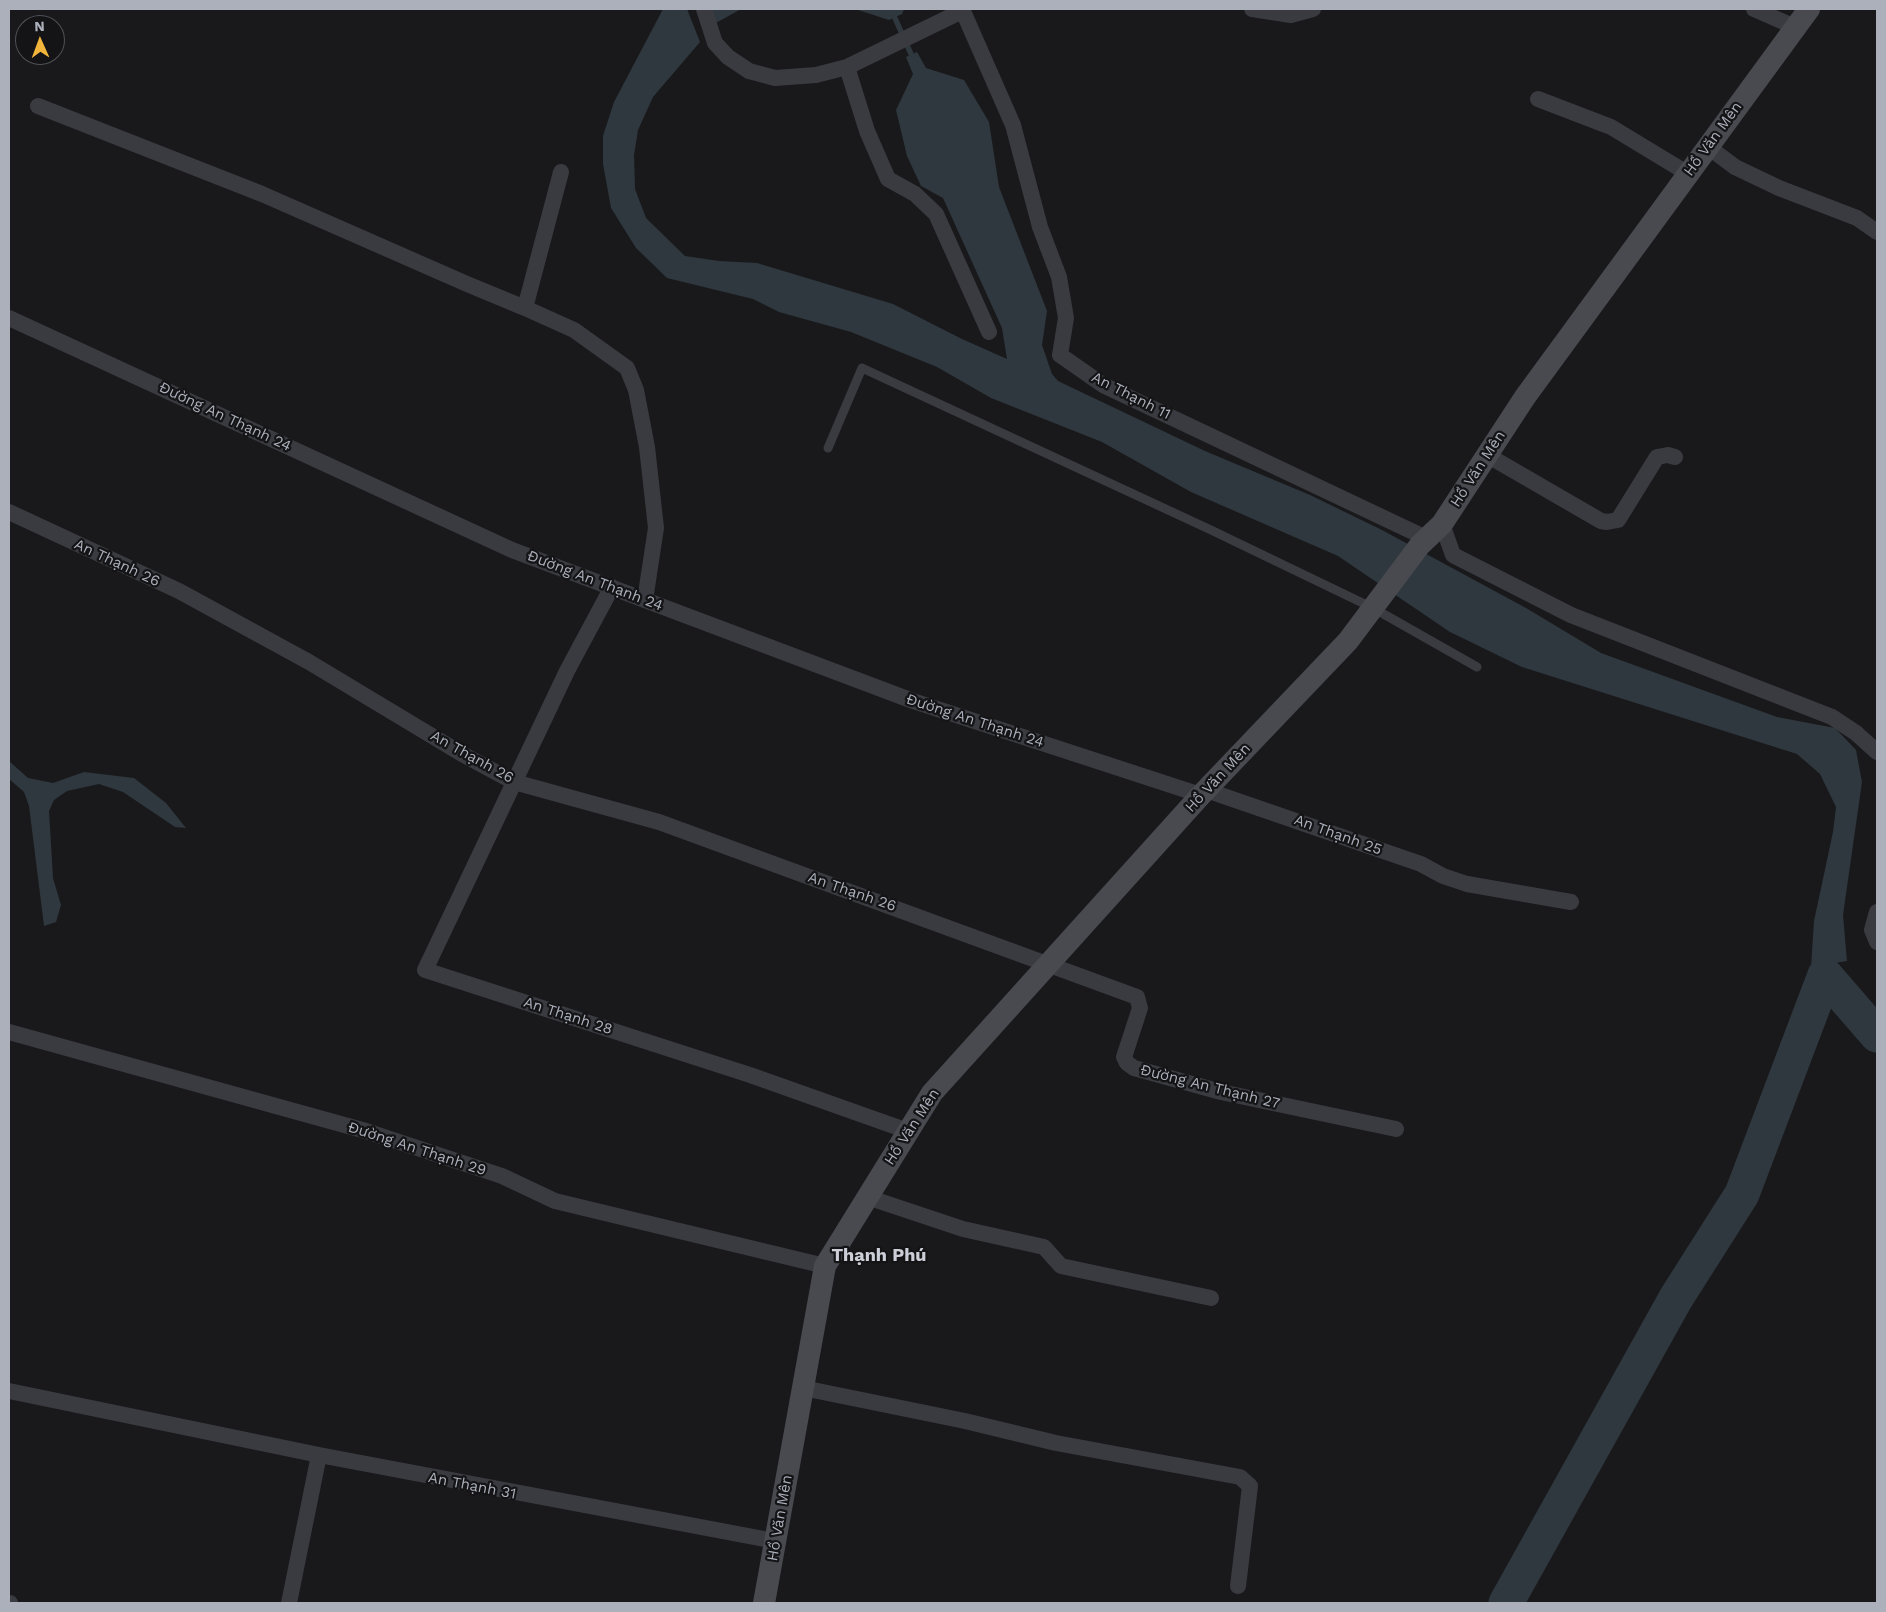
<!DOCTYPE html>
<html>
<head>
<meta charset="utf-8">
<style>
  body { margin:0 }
  #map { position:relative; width:1886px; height:1612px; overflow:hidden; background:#19191b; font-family:"Work Sans",sans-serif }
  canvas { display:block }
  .frame { position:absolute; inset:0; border:10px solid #abb0bb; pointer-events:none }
  .north { position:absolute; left:15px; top:15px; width:50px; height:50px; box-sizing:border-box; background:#141416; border:1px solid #505258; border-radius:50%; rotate:358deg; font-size:14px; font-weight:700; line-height:20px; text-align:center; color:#abb0bb }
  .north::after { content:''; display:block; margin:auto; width:18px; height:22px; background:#f1b53b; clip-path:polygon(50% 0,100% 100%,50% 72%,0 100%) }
</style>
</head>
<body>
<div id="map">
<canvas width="1886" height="1612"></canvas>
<div class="frame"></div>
<div class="north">N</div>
</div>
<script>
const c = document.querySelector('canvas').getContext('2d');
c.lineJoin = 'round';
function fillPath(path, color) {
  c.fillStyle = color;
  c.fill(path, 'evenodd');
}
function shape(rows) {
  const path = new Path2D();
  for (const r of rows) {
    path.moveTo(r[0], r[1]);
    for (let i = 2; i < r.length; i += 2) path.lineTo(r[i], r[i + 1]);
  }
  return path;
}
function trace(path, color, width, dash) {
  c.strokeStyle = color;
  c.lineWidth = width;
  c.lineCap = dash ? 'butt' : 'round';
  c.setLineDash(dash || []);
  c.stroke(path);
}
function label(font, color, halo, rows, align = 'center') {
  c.font = font + ' "Work Sans",sans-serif';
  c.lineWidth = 4.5;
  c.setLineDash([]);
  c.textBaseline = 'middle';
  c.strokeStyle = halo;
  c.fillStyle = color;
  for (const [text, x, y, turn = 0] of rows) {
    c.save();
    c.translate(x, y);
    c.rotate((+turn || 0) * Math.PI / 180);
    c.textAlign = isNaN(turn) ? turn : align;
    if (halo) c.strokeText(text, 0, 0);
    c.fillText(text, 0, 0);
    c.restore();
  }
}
const water = shape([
  [663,9,687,9,700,42,653,97,638,130,634,155,635,189,646,218,685,256,719,261,757,263,893,304,962,339,1007,359,1002,328,943,198,921,186,907,156,896,110,913,74,906,57,917,52,926,68,964,80,989,122,999,187,1047,311,1042,345,1052,374,1058,381,1205,451,1310,495,1382,530,1526,608,1601,653,1777,717,1835,728,1856,750,1862,782,1843,915,1847,961,1811,967,1814,921,1833,832,1836,807,1820,774,1797,754,1522,667,1450,632,1338,556,1191,492,1102,442,991,398,937,367,851,332,779,312,753,299,667,278,636,248,611,208,603,164,603,136,614,102],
  [710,9,741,9,716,23],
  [855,9,904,9,902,14,889,20],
  [9,761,28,778,53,783,84,772,134,778,166,803,186,828,175,827,123,792,99,784,67,791,54,800,49,811,53,878,61,905,56,922,44,926,29,806,24,792,9,779]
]);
const stream = shape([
  [895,18,911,54]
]);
const river = shape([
  [1506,1603,1676,1298,1742,1194,1825,975,1877,1035]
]);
const lane = shape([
  [828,448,862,368,1211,530,1373,608,1477,667]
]);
const street = shape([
  [704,9,715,43,728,57,749,71,775,78,816,75,847,67,962,11],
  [962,9,1013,125,1040,227,1059,277,1066,318,1060,355,1103,385,1426,538],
  [1252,9,1291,15,1313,9],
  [1754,9,1795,27],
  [847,67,867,131,888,179,915,194,936,214,989,332],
  [1538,99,1611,127,1687,173],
  [38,106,262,194,467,284,525,308,574,330,627,368,636,390,647,447,656,528,645,600],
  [1707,146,1735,167,1779,188,1857,218,1877,232],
  [525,308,561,172],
  [9,318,512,550,913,701,1201,795],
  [1487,455,1601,521,1607,522,1618,520,1657,457,1668,455,1675,457],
  [9,512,179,591,309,662,462,754,514,782,659,822,1137,997,1140,1008,1124,1057,1127,1063,1134,1068,1221,1092,1396,1129],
  [1442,524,1453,555,1571,615,1832,717,1856,733,1877,752],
  [612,587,567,671,425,970,750,1075,908,1131],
  [1206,790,1421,864,1443,876,1467,884,1571,902],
  [1877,912,1872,930,1877,942],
  [9,1032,366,1131,502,1176,555,1201,825,1266],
  [867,1197,963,1229,1044,1247,1061,1266,1211,1298],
  [803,1388,965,1421,1056,1443,1240,1477,1250,1486,1238,1586],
  [9,1391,319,1455],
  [9,1603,10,1603],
  [289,1603,319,1455,775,1541]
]);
const secondary = shape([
  [764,1603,825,1266,932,1093,1201,795,1348,641,1420,545,1442,524,1525,397,1809,9]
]);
const streetNames = [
  ["Hồ Văn Mên",1713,139,-54],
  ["An Thạnh 11",1131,396,27],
  ["Đường An Thạnh 24",225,417,25],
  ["Hồ Văn Mên",1478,469,-57],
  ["An Thạnh 26",117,563,25],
  ["Đường An Thạnh 24",595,581,21],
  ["Đường An Thạnh 24",975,721,18],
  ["An Thạnh 26",472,757,29],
  ["Hồ Văn Mên",1218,778,-47],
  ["An Thạnh 25",1338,835,20],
  ["An Thạnh 26",852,892,19],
  ["An Thạnh 28",568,1016,18],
  ["Đường An Thạnh 27",1210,1087,14],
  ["Hồ Văn Mên",912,1127,-57],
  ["Đường An Thạnh 29",417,1149,18],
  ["An Thạnh 31",472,1486,11],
  ["Hồ Văn Mên",780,1518,-80]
];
const quarterNames = [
  ["Thạnh Phú",879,1256]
];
fillPath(water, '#2f383f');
trace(stream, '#2f383f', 5.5);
trace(river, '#2f383f', 35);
trace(lane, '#3a3b40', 9);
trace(street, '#3a3b40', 16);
trace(secondary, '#484a50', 22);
label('15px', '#abb0bb', '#141416', streetNames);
label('bold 18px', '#cccfd7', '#141416', quarterNames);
</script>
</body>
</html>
